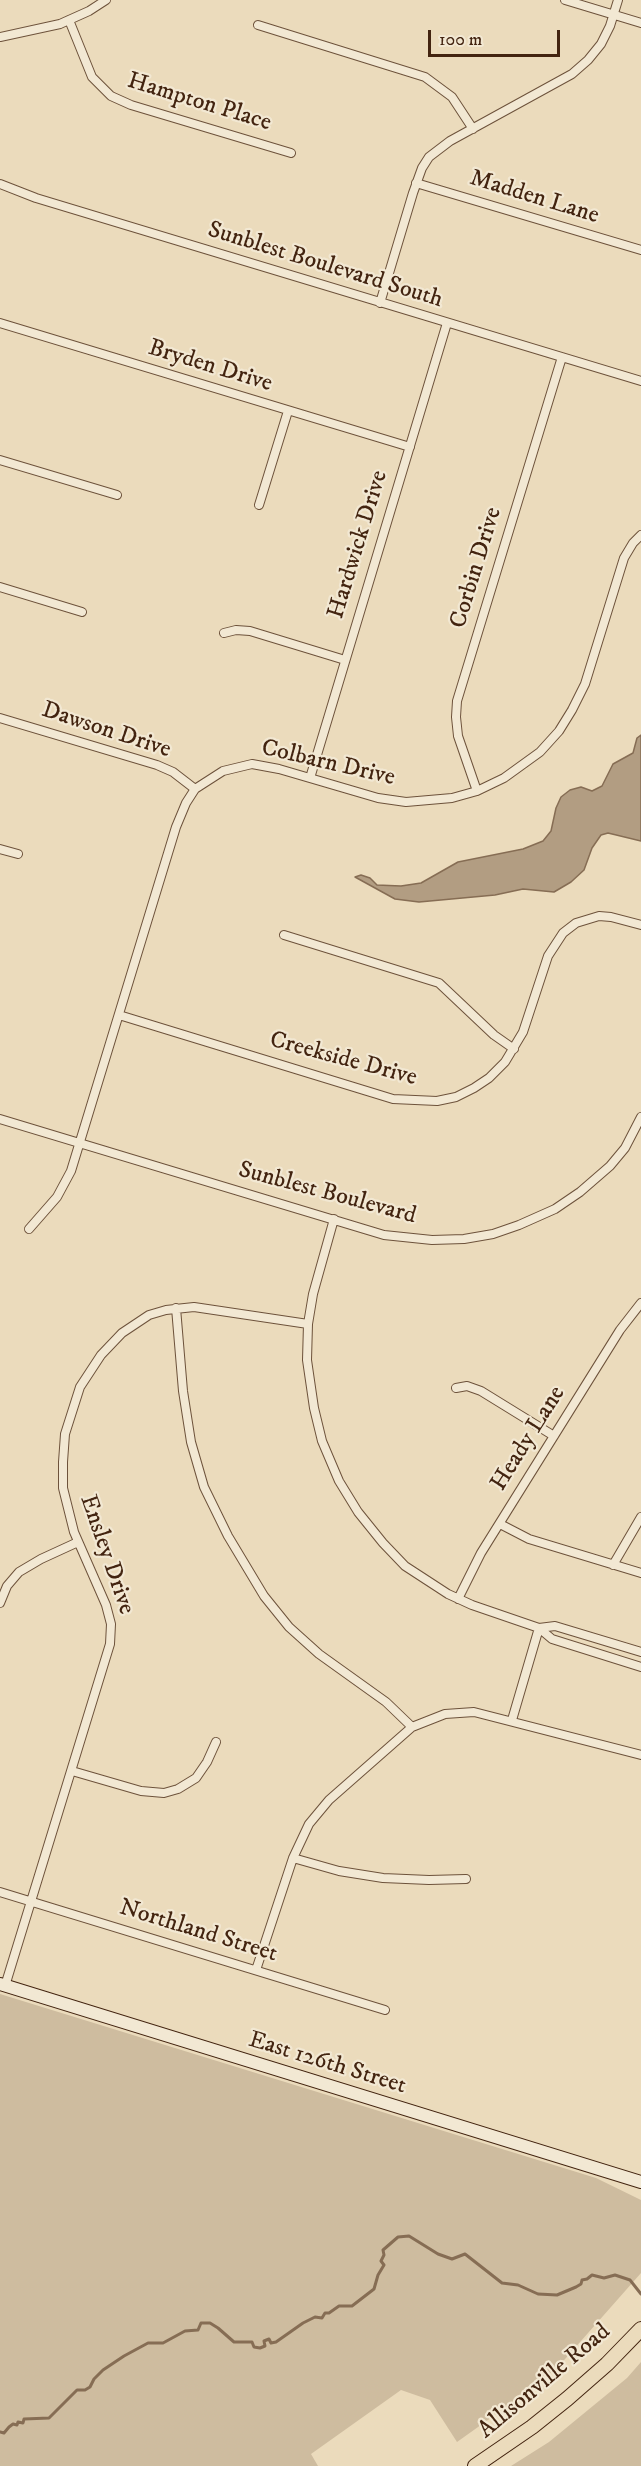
<!DOCTYPE html>
<html>
<head>
<meta charset="utf-8">
<style>
  body { margin:0 }
  #map { position:relative; width:641px; height:2466px; overflow:hidden; background:#ebdbbc; font-family:"IM FELL DW Pica",serif }
  canvas { display:block }
  .scale { position:absolute; left:428px; top:30px; width:132px; height:27px; box-sizing:border-box; border:3px solid #432410; border-top:0; padding-left:8px; font-size:18px; line-height:21px; white-space:nowrap; color:#432410; -webkit-text-stroke:4px #f2e8d3; paint-order:stroke }
</style>
</head>
<body>
<div id="map">
<canvas width="641" height="2466"></canvas>
<div class="scale">100 m</div>
</div>
<script>
const c = document.querySelector('canvas').getContext('2d');
c.lineJoin = 'round';
function fillPath(path, color) {
  c.fillStyle = color;
  c.fill(path, 'evenodd');
}
function shape(rows) {
  const path = new Path2D();
  for (const r of rows) {
    path.moveTo(r[0], r[1]);
    for (let i = 2; i < r.length; i += 2) path.lineTo(r[i], r[i + 1]);
  }
  return path;
}
function trace(path, color, width, dash) {
  c.strokeStyle = color;
  c.lineWidth = width;
  c.lineCap = dash ? 'butt' : 'round';
  c.setLineDash(dash || []);
  c.stroke(path);
}
function label(font, color, halo, rows, align = 'center') {
  c.font = font + ' "IM FELL DW Pica",serif';
  c.lineWidth = 4.5;
  c.setLineDash([]);
  c.textBaseline = 'middle';
  c.strokeStyle = halo;
  c.fillStyle = color;
  for (const [text, x, y, turn = 0] of rows) {
    c.save();
    c.translate(x, y);
    c.rotate((+turn || 0) * Math.PI / 180);
    c.textAlign = isNaN(turn) ? turn : align;
    if (halo) c.strokeText(text, 0, 0);
    c.fillText(text, 0, 0);
    c.restore();
  }
}
const green = shape([
  [0,1994,596,2178,641,2200,641,2273,558,2367,509,2405,457,2442,430,2400,401,2390,311,2454,318,2466,0,2466],
  [641,2362,641,2466,511,2466,549,2442,627,2378]
]);
const water = shape([
  [641,735,641,841,608,833,601,835,592,848,584,870,571,882,554,892,523,889,495,895,419,902,395,899,355,877,361,875,370,878,377,885,401,886,421,883,458,862,523,849,543,841,551,831,556,808,561,797,570,790,581,787,592,791,602,786,613,764,633,753,637,738,641,735]
]);
const stream = shape([
  [0,2432,4,2433,9,2427,13,2424,17,2425,18,2422,23,2423,24,2419,49,2418,77,2390,85,2390,90,2387,94,2379,103,2370,124,2356,148,2343,163,2343,185,2331,198,2330,201,2323,210,2323,218,2328,234,2342,252,2342,254,2347,260,2348,265,2346,264,2341,269,2339,271,2343,276,2342,303,2323,315,2317,322,2318,325,2313,329,2313,339,2306,352,2306,374,2289,378,2275,384,2265,381,2261,384,2255,383,2250,398,2237,409,2236,438,2254,452,2259,465,2254,502,2283,518,2285,538,2294,557,2295,576,2287,581,2284,582,2280,587,2279,592,2275,604,2278,615,2275,630,2280,641,2294]
]);
const street = shape([
  [565,0,641,23],
  [69,20,92,77,111,96,131,105,291,153],
  [258,25,425,77,452,97,473,129],
  [0,37,60,24,89,11,106,0],
  [416,183,641,250],
  [0,184,36,198,641,381],
  [380,303,413,193,422,168,429,157,450,141,572,74,588,60,601,44,610,26,618,0],
  [0,323,410,447],
  [0,460,117,495],
  [259,505,288,411],
  [0,587,82,612],
  [224,633,236,630,250,631,345,660],
  [0,718,157,765,173,772,195,789],
  [310,778,447,323],
  [477,791,458,736,456,717,457,701,562,357],
  [0,849,18,854],
  [284,935,439,983,494,1035,514,1049],
  [119,1015,393,1099,437,1101,456,1097,474,1088,489,1078,505,1062,523,1032,548,956,563,933,576,923,599,916,611,917,641,925],
  [0,1119,384,1235,432,1240,464,1239,493,1234,519,1225,555,1209,580,1192,610,1166,625,1148,641,1117],
  [334,1219,313,1294,308,1324,307,1360,314,1408,322,1441,339,1481,358,1512,383,1543,405,1566,448,1594,472,1605,539,1628,552,1639,641,1667],
  [29,1229,57,1197,71,1171,176,827,186,803,195,789,223,771,252,764,279,769,378,798,406,802,452,798,477,791,504,778,540,752,559,731,572,710,585,684,624,558,633,543,641,535],
  [176,1308,183,1391,191,1442,204,1487,228,1536,264,1596,289,1627,319,1654,386,1702,412,1727],
  [456,1388,467,1386,481,1391,554,1436],
  [500,1524,529,1539,641,1573],
  [613,1565,641,1517],
  [458,1599,481,1553,620,1330,641,1303],
  [0,1603,7,1586,19,1572,41,1559,78,1542],
  [539,1628,555,1626,641,1652],
  [512,1720,539,1628],
  [72,1771,141,1791,164,1793,178,1789,196,1778,207,1762,216,1742],
  [293,1858,339,1871,383,1878,429,1880,466,1879],
  [0,1892,385,2010],
  [256,1970,293,1858,309,1824,329,1800,412,1727,445,1714,474,1712,641,1755],
  [5,1986,110,1644,111,1624,106,1605,74,1532,63,1488,63,1462,65,1434,80,1387,101,1355,122,1333,149,1315,166,1310,194,1307,308,1324]
]);
const secondary = shape([
  [0,1984,641,2182]
]);
const primary = shape([
  [475,2466,532,2427,567,2399,607,2364,641,2329]
]);
const streetNames = [
  ["Hampton Place",199,103,17],
  ["Madden Lane",534,198,17],
  ["Sunblest Boulevard South",325,266,17],
  ["Bryden Drive",210,367,17],
  ["Hardwick Drive",359,545,-73],
  ["Corbin Drive",477,568,-73],
  ["Dawson Drive",106,731,18],
  ["Colbarn Drive",328,764,13],
  ["Creekside Drive",343,1060,15],
  ["Sunblest Boulevard",327,1194,15],
  ["Heady Lane",529,1439,-58],
  ["Ensley Drive",106,1555,71],
  ["Northland Street",198,1932,17],
  ["East 126th Street",327,2064,17],
  ["Allisonville Road",545,2382,-40]
];
fillPath(green, '#cebc9f');
fillPath(water, '#b29d82');
trace(water, '#866d54', 1.5);
trace(stream, '#866d54', 3);
trace(street, '#6d523b', 10);
trace(secondary, '#432410', 14);
trace(primary, '#432410', 16);
trace(street, '#f2e8d3', 8);
trace(secondary, '#f2e8d3', 12);
trace(primary, '#ebdbbc', 14);
label('24px', '#432410', '#f2e8d3', streetNames);
</script>
</body>
</html>
